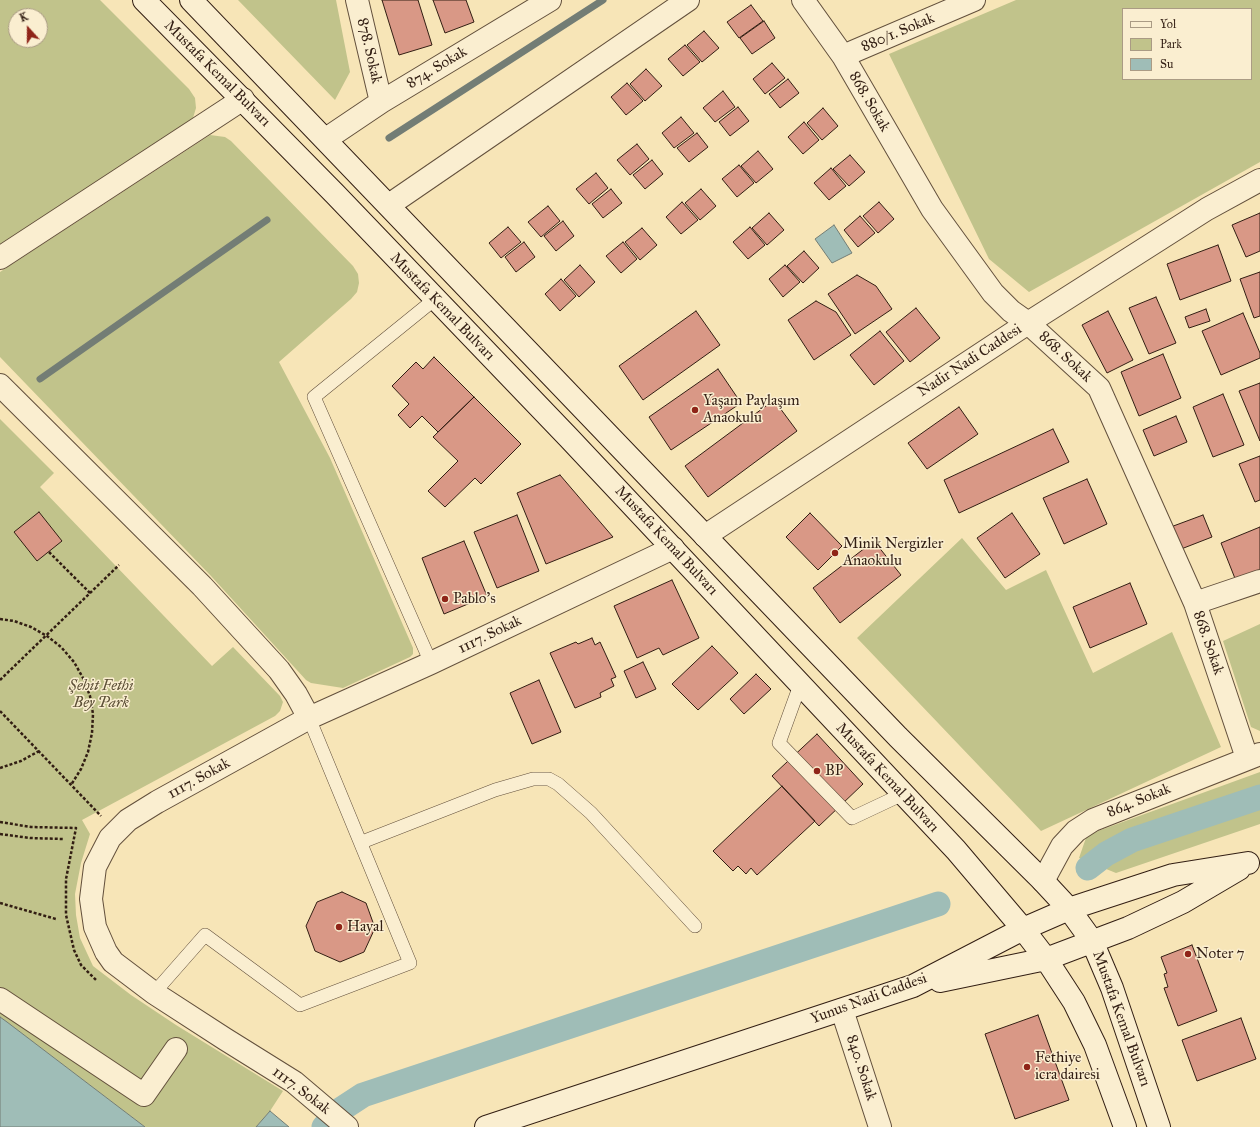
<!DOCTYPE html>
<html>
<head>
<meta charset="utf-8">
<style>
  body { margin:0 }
  #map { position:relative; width:1260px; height:1127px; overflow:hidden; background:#f7e5b7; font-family:"IM FELL Great Primer",serif }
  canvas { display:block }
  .legend { position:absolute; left:1122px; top:8px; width:130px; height:72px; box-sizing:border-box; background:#faeed0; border:1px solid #aa9b84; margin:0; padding:5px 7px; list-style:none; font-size:12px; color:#321e13 }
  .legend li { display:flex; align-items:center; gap:8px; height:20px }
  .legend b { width:20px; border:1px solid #aa9b84 }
  .north { position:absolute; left:8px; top:8px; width:40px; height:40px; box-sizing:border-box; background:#faeed0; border:1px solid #aa9b84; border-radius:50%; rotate:339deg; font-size:11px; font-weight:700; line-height:16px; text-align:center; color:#321e13 }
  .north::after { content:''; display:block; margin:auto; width:14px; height:18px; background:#8f2418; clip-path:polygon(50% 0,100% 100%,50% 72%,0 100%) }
</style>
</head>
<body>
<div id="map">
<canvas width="1260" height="1127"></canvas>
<ul class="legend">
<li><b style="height:5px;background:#faeed0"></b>Yol</li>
<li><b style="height:11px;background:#c1c38b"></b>Park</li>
<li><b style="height:11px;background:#9fbdb7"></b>Su</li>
</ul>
<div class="north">K</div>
</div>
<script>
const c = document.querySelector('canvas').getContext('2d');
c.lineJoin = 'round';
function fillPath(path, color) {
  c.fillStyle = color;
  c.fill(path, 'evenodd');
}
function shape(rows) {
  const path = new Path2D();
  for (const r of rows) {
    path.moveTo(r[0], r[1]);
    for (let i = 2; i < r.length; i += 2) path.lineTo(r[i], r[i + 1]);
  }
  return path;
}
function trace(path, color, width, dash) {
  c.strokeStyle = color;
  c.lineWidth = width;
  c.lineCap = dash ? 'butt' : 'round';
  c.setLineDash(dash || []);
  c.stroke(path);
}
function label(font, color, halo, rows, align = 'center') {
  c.font = font + ' "IM FELL Great Primer",serif';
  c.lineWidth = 3;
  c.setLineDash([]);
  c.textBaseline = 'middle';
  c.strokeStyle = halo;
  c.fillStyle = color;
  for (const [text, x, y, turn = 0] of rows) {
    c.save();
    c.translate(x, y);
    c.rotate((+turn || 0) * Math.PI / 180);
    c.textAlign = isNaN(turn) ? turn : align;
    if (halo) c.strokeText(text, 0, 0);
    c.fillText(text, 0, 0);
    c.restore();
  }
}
const green = shape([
  [0,0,100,0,189,89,195,98,196,108,193,118,186,125,0,248],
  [16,16,40,16,40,40,16,40],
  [238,0,336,0,350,72,335,100],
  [1016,0,1260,0,1260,162,1029,292,989,259,889,54],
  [1123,9,1251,9,1251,79,1123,79],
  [210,135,225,137,231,141,353,266,358,274,359,283,357,292,351,299,279,362,330,458,413,648,413,654,410,657,343,688,311,683,306,680,211,576,0,357,0,272],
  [0,419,54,473,40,487,212,666,233,647,280,696,283,702,280,711,275,716,82,820,90,834,81,863,75,894,76,915,80,938,93,966,131,995,176,1025,283,1091,270,1111,256,1127,145,1127,0,1017],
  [962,538,1006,590,1046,570,1093,673,1172,632,1221,747,1041,831,857,638],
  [1260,624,1260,731,1251,727,1223,641],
  [1260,772,1260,824,1116,873,1079,858,1087,835]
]);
const water = shape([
  [834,225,852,253,832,263,815,239,834,225],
  [0,1017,7,1022,145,1127,0,1127,0,1017],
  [270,1111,289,1127,256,1127,270,1111]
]);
const stream = shape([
  [389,138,603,0],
  [40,379,267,220]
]);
const canal = shape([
  [1088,868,1106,854,1132,840,1260,797],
  [324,1127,340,1110,363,1095,938,904]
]);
const building = shape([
  [382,0,418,0,432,45,399,55,382,0],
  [433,0,466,0,474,22,445,33,433,0],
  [751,5,763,21,739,38,727,22,751,5],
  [764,21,775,38,752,54,740,38,764,21],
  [704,31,719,48,702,62,687,45,704,31],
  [685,45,700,62,683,76,668,59,685,45],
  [772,63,785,78,765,94,753,79,772,63],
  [646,69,662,86,645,101,630,84,646,69],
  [788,79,799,93,780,108,769,94,788,79],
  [627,83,643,101,626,115,611,97,627,83],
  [723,91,735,107,715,122,703,108,723,91],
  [738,107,749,121,730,136,719,122,738,107],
  [823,108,838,126,822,140,807,123,823,108],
  [681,117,694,133,674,148,662,133,681,117],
  [804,122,819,140,803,154,788,137,804,122],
  [697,133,708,147,689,162,677,148,697,133],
  [637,144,649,159,630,175,617,160,637,144],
  [758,151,773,169,756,183,741,166,758,151],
  [850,155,865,172,849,186,833,169,850,155],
  [652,160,663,174,645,189,633,175,652,160],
  [739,165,754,183,737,197,722,179,739,165],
  [831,168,846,186,829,200,814,183,831,168],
  [596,173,608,188,589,204,576,189,596,173],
  [611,189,622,203,603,218,592,204,611,189],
  [701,189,716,206,700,220,685,203,701,189],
  [682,202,698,220,681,234,666,217,682,202],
  [879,202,894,219,878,233,863,216,879,202],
  [548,206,560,221,541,237,528,222,548,206],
  [769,213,784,230,767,245,752,228,769,213],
  [1260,213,1260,251,1246,257,1232,225,1260,213],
  [860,216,875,233,858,247,844,230,860,216],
  [563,221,574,236,556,251,544,236,563,221],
  [508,227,521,242,501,258,489,243,508,227],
  [750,227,765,245,748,259,733,242,750,227],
  [642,228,657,245,640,260,625,242,642,228],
  [524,242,535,257,516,272,505,257,524,242],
  [623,242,637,259,621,273,606,256,623,242],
  [1218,245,1231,281,1180,300,1167,264,1218,245],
  [804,251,819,268,803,283,787,266,804,251],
  [580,265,595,282,579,297,564,280,580,265],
  [785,265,800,282,783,297,769,279,785,265],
  [1260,272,1260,316,1254,318,1240,279,1260,272],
  [857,275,876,286,892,309,855,334,828,294,857,275],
  [561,279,576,296,560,311,545,294,561,279],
  [1156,297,1176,343,1149,354,1129,308,1156,297],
  [816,301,836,312,851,335,814,360,788,320,816,301],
  [916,308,940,338,910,362,886,332,916,308],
  [1206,309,1210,321,1189,328,1185,317,1206,309],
  [696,311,720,345,643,400,619,366,696,311],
  [1108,311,1133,360,1107,373,1082,325,1108,311],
  [1243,313,1260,353,1260,358,1221,375,1202,331,1243,313],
  [880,331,904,361,874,385,850,355,880,331],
  [1163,354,1181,398,1139,416,1121,372,1163,354],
  [434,357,474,397,438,432,422,416,410,428,398,415,409,404,392,386,416,362,423,369,434,357],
  [718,369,741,403,671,450,649,417,718,369],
  [1260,383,1260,441,1239,391,1260,383],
  [1223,394,1244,445,1213,457,1193,407,1223,394],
  [474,397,521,444,481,484,475,478,445,507,428,491,458,461,433,437,474,397],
  [774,400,797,431,708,497,685,466,774,400],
  [959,407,978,434,927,469,908,443,959,407],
  [1176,416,1187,442,1154,456,1143,430,1176,416],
  [1053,429,1069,462,959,513,944,480,1053,429],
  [1260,456,1260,500,1255,502,1239,464,1260,456],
  [560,475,613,537,546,564,517,493,560,475],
  [1087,479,1107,524,1064,544,1043,498,1087,479],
  [39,512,62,541,37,561,14,532,39,512],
  [810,513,842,546,818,570,786,537,810,513],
  [1012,513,1040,554,1005,578,977,538,1012,513],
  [517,515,539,571,497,588,474,532,517,515],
  [1203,515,1212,537,1176,551,1168,528,1203,515],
  [1260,527,1260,571,1236,581,1221,543,1260,527],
  [464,541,487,596,444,614,422,558,464,541],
  [874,541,901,575,840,623,813,588,874,541],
  [672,580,699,638,663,655,659,648,637,658,614,606,672,580],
  [1130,583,1147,624,1090,648,1073,607,1130,583],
  [592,638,595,645,600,642,616,677,611,679,614,686,600,693,601,697,575,708,550,653,576,642,578,644,592,638],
  [712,646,738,673,698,710,672,684,712,646],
  [643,662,656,689,636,698,624,671,643,662],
  [756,674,771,689,744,714,730,699,756,674],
  [539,680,561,732,532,744,510,693,539,680],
  [817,734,863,784,819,826,772,776,817,734],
  [782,786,815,821,757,875,751,868,746,874,738,866,733,871,713,851,782,786],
  [342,892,366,903,375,928,364,952,340,962,315,951,306,926,317,902,342,892],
  [1192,945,1217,1011,1178,1026,1164,988,1168,987,1164,974,1167,973,1161,957,1192,945],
  [1038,1015,1069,1100,1015,1119,985,1034,1038,1015],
  [1241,1018,1256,1059,1197,1081,1182,1040,1241,1018]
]);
const path = shape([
  [49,552,90,593],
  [0,619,14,621,31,627,47,636,61,647,74,662,83,678,90,696,93,714,92,733,88,752,81,769,71,785],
  [0,680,119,565],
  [0,711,101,816],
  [0,768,21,761,39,751],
  [0,822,31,827,76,828,66,879,66,915,74,950,81,965,96,980],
  [0,834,30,838,63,839],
  [0,903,56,919]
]);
const lane = shape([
  [431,663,314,397,435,299],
  [800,685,779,743,852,818,903,794],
  [362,842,495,790,533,779,549,779,558,784,591,813,695,926],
  [154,993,205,935,300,1005,410,963,309,718]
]);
const street = shape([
  [357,0,381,102],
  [803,0,843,56,932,209,993,293,1011,311,1028,323,1099,388,1195,603,1247,758],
  [843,56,974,0],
  [326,139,381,102,550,0],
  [389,205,688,0],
  [0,258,243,99],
  [0,385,202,586,279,670,296,694,309,718],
  [705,536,1028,323,1207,209,1260,180],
  [1195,603,1260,581],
  [1043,881,1062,846,1076,831,1093,820,1260,754],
  [0,999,144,1095,176,1049],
  [842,1010,880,1127],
  [347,1127,294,1082,225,1039,154,993,113,962,106,952,95,927,91,899,95,867,110,838,128,820,157,802,309,718,431,663,673,548]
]);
const secondary = shape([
  [144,0,335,194,569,438,956,850,1023,929,1046,959,1074,1002,1095,1045,1125,1127],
  [191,0,898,737,1043,881,1069,909,1092,941,1112,988,1159,1127],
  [940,981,1046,959,1128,928,1183,902,1239,869],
  [486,1127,913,986,1023,929,1069,909,1173,875,1248,863]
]);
const markers = [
  [695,410,4,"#8f2418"],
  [835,553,4,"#8f2418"],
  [445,599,4,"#8f2418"],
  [817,771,4,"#8f2418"],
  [339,927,4,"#8f2418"],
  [1188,954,4,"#8f2418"],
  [1027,1067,4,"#8f2418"]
];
const streetNames = [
  ["880/1. Sokak",898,33,-23],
  ["878. Sokak",369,51,77],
  ["874. Sokak",437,68,-31],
  ["Mustafa Kemal Bulvarı",217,74,45],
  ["868. Sokak",869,102,60],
  ["Mustafa Kemal Bulvarı",442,307,46],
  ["868. Sokak",1065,357,43],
  ["Nadir Nadi Caddesi",970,361,-33],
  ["Mustafa Kemal Bulvarı",666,541,47],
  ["1117. Sokak",490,635,-26],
  ["868. Sokak",1208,643,71],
  ["Mustafa Kemal Bulvarı",887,778,47],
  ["1117. Sokak",199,779,-29],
  ["864. Sokak",1139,801,-22],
  ["Yunus Nadi Caddesi",869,999,-20],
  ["Mustafa Kemal Bulvarı",1121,1019,70],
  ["840. Sokak",861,1068,72],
  ["1117. Sokak",301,1091,37]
];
const poiNames = [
  ["Yaşam Paylaşım",703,401],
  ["Anaokulu",703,418],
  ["Minik Nergizler",843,544],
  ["Anaokulu",843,561],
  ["Pablo's",453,599],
  ["BP",825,771],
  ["Hayal",347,927],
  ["Noter 7",1196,954],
  ["Fethiye",1035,1058],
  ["icra dairesi",1035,1075]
];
const parkNames = [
  ["Şehit Fethi",101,686],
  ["Bey Park",101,703]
];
fillPath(green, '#c1c38b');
fillPath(water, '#9fbdb7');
trace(water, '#737d75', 1);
trace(stream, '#737d75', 7);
trace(canal, '#9fbdb7', 25);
fillPath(building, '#d99886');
trace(building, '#321e13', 1);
trace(lane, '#63503c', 14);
trace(street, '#63503c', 24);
trace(secondary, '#321e13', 24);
trace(path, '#321e13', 2.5, [3, 2]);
trace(lane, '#faeed0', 13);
trace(street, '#faeed0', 22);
trace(secondary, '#faeed0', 22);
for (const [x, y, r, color] of markers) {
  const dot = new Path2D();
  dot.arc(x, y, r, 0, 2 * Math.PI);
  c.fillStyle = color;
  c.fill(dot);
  trace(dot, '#faeed0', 1.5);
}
label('15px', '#321e13', '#faeed0', streetNames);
label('15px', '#321e13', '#faeed0', poiNames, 'left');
label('italic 15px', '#5d5037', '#faeed0', parkNames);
</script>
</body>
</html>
